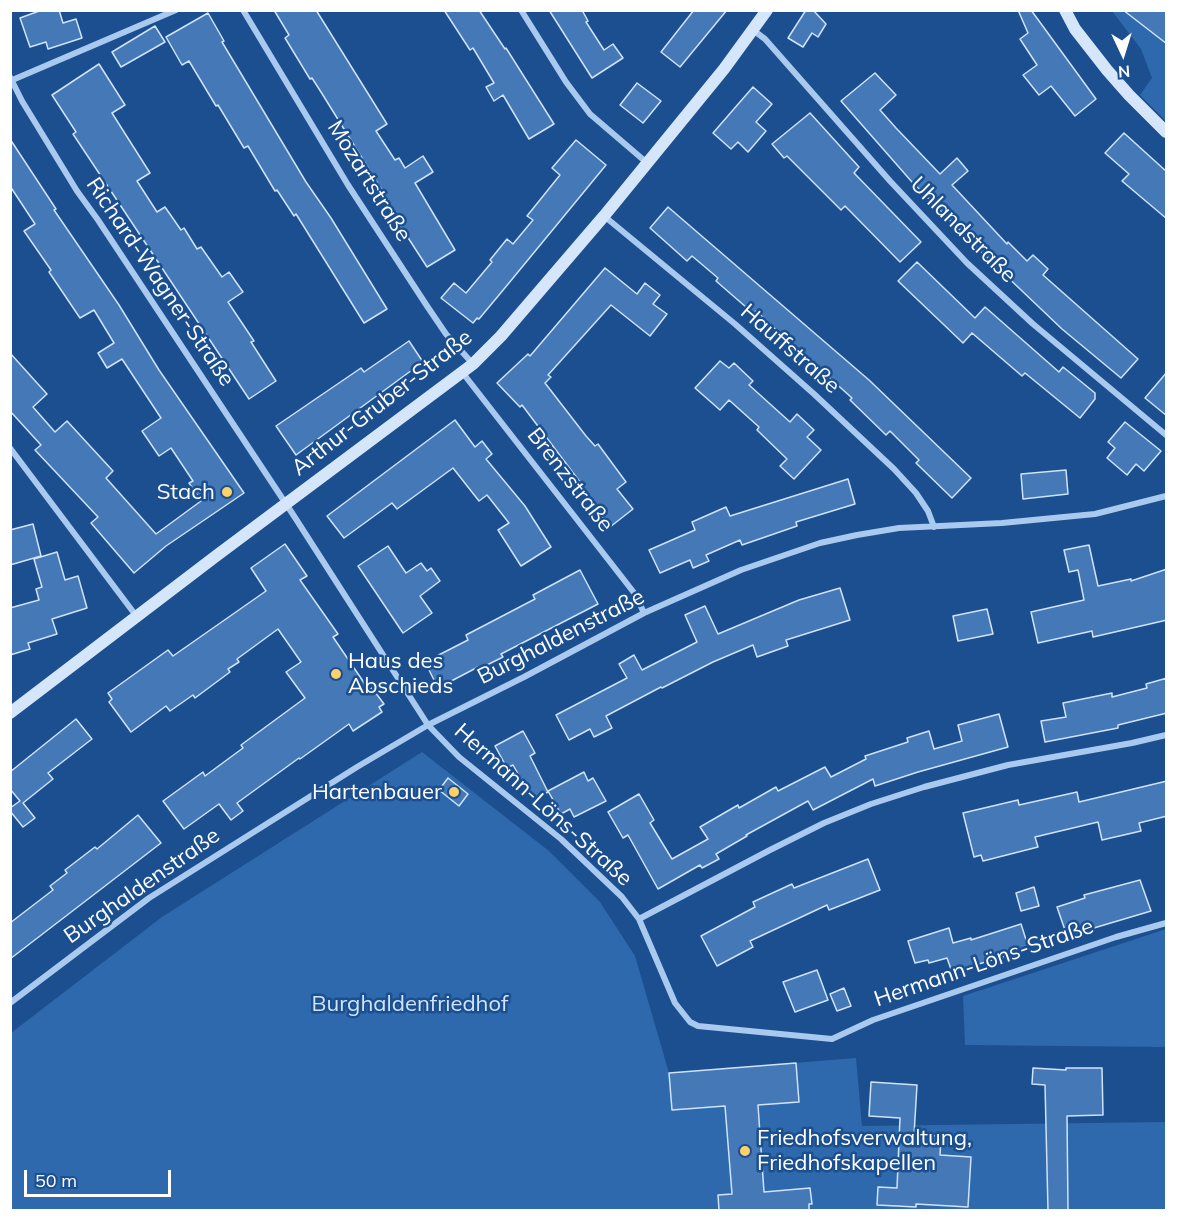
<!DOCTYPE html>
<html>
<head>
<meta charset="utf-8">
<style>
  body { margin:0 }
  #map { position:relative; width:1177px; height:1221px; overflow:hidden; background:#1b4f8f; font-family:Mulish,sans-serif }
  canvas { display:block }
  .frame { position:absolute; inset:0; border:12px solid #fff; pointer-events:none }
  .north { position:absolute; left:1093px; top:24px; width:60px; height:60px; -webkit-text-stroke:4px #1b4f8f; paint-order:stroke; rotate:176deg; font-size:16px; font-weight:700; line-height:24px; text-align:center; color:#fff }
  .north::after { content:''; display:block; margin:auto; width:21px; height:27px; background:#fff; clip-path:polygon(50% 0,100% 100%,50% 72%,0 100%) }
  .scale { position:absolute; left:24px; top:1170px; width:147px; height:27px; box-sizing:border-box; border:3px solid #fff; border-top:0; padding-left:8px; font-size:18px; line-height:21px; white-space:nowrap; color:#fff; -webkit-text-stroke:4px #1b4f8f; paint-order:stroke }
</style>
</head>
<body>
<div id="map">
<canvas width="1177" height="1221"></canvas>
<div class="frame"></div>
<div class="north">N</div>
<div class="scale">50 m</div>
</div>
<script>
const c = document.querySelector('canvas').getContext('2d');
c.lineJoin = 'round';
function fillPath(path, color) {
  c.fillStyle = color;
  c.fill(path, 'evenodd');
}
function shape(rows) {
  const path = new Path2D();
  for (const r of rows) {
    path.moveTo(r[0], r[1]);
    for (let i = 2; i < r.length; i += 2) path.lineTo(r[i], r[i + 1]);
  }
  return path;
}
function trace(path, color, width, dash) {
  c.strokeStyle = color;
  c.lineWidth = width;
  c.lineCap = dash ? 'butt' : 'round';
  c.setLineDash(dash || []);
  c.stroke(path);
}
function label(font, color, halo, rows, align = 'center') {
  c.font = font + ' Mulish,sans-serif';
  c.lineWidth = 5;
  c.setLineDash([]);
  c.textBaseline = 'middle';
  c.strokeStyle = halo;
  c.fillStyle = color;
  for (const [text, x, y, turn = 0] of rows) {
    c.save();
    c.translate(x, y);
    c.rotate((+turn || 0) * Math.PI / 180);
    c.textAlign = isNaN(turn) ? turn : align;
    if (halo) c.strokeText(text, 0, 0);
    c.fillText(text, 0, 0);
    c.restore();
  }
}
const green = shape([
  [1112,11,1166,11,1166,121,1140,95,1152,78,1141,49],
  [422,752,549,851,600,902,635,956,669,1073,856,1058,862,1126,1166,1122,1166,1210,11,1210,11,1033,162,917],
  [1166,929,1166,1047,965,1045,963,996]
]);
const building = shape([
  [42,10,59,10,63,23,76,19,82,38,48,49,46,42,30,47,20,18,42,10],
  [274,10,316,10,387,124,376,131,395,160,399,158,405,168,423,156,433,172,415,183,455,250,427,267,385,202,388,200,321,92,312,78,310,79,285,38,289,35,274,10],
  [444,10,479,10,505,49,506,48,554,124,529,139,503,95,494,101,486,87,494,83,473,48,470,50,444,10],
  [549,10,582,10,588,21,586,22,604,50,613,44,623,58,592,78,549,10],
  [694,10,727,10,680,67,661,52,694,10],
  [806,10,813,10,826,24,818,37,812,33,803,47,788,38,806,10],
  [1018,10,1031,10,1096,99,1075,116,1051,86,1039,95,1023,75,1037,65,1020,39,1028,33,1018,10],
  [1123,10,1167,10,1167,44,1123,10],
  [208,13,224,41,222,42,306,182,331,218,387,309,364,323,296,214,294,216,277,190,275,191,248,146,244,148,218,105,216,106,189,61,182,65,166,37,208,13],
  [155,26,165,42,121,67,112,52,155,26],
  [99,64,125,105,112,113,150,173,137,181,157,212,165,207,181,230,184,228,197,249,201,247,222,277,229,272,243,292,228,302,254,341,251,342,276,381,249,399,73,134,76,132,52,95,99,64],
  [875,73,896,95,880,110,896,128,940,174,957,158,968,171,952,185,1007,244,1008,242,1027,261,1033,255,1048,269,1043,275,1138,359,1121,378,1062,329,978,249,912,182,841,101,875,73],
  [637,83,661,101,643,123,620,105,637,83],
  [753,87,772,104,756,122,766,131,748,152,738,142,731,149,713,133,753,87],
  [810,113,859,167,854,173,921,242,900,262,845,206,841,210,787,156,784,158,772,144,810,113],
  [1124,133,1167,172,1167,219,1122,181,1129,174,1105,153,1124,133],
  [10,139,56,209,54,210,119,305,159,370,244,493,166,546,134,573,91,523,98,517,35,450,41,445,10,411,10,353,47,394,33,407,55,432,67,421,113,471,106,478,156,534,201,501,189,483,193,481,171,448,159,456,142,431,161,418,122,359,107,368,98,353,114,343,94,310,80,318,49,272,51,270,24,231,35,224,10,186,10,139],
  [576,140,606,165,504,289,479,319,477,318,473,323,441,298,454,283,466,293,492,262,490,260,507,239,513,244,533,220,527,216,560,175,552,168,576,140],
  [668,207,869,380,971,478,952,498,916,463,919,460,890,431,886,435,850,400,852,398,822,371,820,373,782,339,784,337,756,311,754,314,716,281,718,278,692,256,687,261,650,228,668,207],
  [917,262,975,318,985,307,1059,372,1063,367,1095,393,1095,399,1080,418,1025,373,1022,376,972,333,963,343,898,281,917,262],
  [605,268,637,294,645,283,660,295,653,304,667,314,650,336,611,305,548,375,551,377,545,383,586,436,595,446,598,444,626,482,617,489,633,509,610,527,580,489,583,486,522,405,520,407,497,383,528,354,530,356,605,268],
  [409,341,423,362,296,455,276,426,361,368,364,372,409,341],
  [720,361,729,368,734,363,753,381,749,385,790,422,797,414,814,430,807,437,821,450,794,479,780,466,787,459,757,430,759,427,729,400,720,410,695,388,720,361],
  [1167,372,1167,416,1145,398,1167,372],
  [455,420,475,447,482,441,492,454,486,459,525,506,551,547,521,566,498,530,509,523,487,495,479,501,453,468,397,509,392,503,344,538,327,516,455,420],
  [1125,422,1161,451,1144,471,1136,464,1127,475,1107,458,1115,448,1108,442,1125,422],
  [1066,470,1068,494,1023,499,1021,474,1066,470],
  [848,479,855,504,796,522,797,526,742,545,740,540,706,555,709,561,693,568,690,560,660,573,649,550,695,530,692,522,726,507,730,516,848,479],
  [33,524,41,556,10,565,10,530,33,524],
  [285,544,307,576,300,580,338,634,333,637,369,690,372,688,384,704,379,707,382,712,353,731,349,724,300,759,299,758,237,803,243,811,231,820,219,804,184,829,163,801,203,772,205,776,243,748,241,745,305,698,286,672,301,662,278,629,237,659,239,662,228,669,230,672,195,698,193,695,170,711,166,706,131,732,109,702,112,699,108,693,168,650,173,656,266,591,251,568,285,544],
  [1089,545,1098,586,1131,579,1131,581,1167,569,1167,620,1093,637,1092,631,1038,643,1031,612,1084,600,1078,570,1069,572,1064,550,1089,545],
  [388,546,406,573,421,563,427,571,431,568,440,581,420,596,432,613,403,633,358,566,388,546],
  [57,552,65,580,78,576,87,608,52,619,57,634,28,643,30,649,10,655,10,608,39,600,36,589,42,587,34,559,57,552],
  [580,570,598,604,501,654,503,657,479,669,478,667,438,688,425,662,468,640,466,635,535,599,533,595,580,570],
  [840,588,850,620,786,640,788,646,757,657,753,645,713,662,662,688,661,687,606,716,612,728,594,737,590,729,569,740,556,715,627,678,619,664,634,655,642,670,697,642,685,615,705,606,718,634,799,600,840,588],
  [987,609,993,634,958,641,953,616,987,609],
  [1167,678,1167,713,1118,725,1118,728,1045,742,1041,721,1066,717,1063,703,1112,693,1112,697,1147,688,1146,684,1167,678],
  [999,714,1008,747,918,772,875,786,873,779,813,810,808,801,746,835,747,836,716,854,719,859,702,868,700,865,658,889,628,835,623,838,608,812,639,794,654,820,650,823,672,859,708,839,700,827,738,805,739,808,776,787,778,791,825,767,831,777,866,759,865,756,908,742,907,738,929,731,934,749,962,741,958,725,999,714],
  [76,719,92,739,48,773,53,779,23,803,35,818,23,827,10,811,10,808,20,801,10,789,10,772,76,719],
  [523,731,535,753,530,756,548,792,533,800,513,765,507,768,495,746,523,731],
  [584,772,588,781,593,778,606,801,574,817,570,809,561,814,548,791,584,772],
  [448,778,468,794,459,806,439,790,448,778],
  [1167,781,1167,816,1139,823,1141,831,1102,840,1098,822,1035,837,1038,847,983,861,981,855,974,857,963,813,1018,800,1019,805,1077,792,1079,802,1167,781],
  [138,815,161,843,10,959,10,923,53,890,50,886,67,873,65,870,95,847,97,849,138,815],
  [868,859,880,890,829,910,827,905,750,941,753,947,717,966,701,936,755,907,753,902,792,884,794,888,868,859],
  [1140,880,1151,911,1067,936,1057,907,1085,898,1084,895,1140,880],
  [1034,887,1039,906,1021,911,1016,893,1034,887],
  [1021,924,1029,949,952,972,947,958,929,963,928,960,915,963,908,941,949,928,953,943,971,938,971,940,1021,924],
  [817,970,828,1000,795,1012,783,982,817,970],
  [844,988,851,1006,837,1011,830,994,844,988],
  [796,1063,799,1102,758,1105,764,1192,810,1188,812,1204,809,1204,809,1210,719,1210,718,1195,732,1194,725,1106,672,1110,669,1073,796,1063],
  [1033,1068,1066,1070,1066,1068,1102,1068,1103,1115,1067,1116,1068,1210,1048,1210,1045,1085,1032,1084,1033,1068],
  [871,1082,917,1085,914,1135,941,1136,940,1155,971,1157,968,1207,916,1204,916,1207,877,1205,878,1187,897,1188,900,1118,869,1116,871,1082]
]);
const street = shape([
  [243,10,348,185,427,306,446,334,473,364],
  [521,10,566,82,590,114,646,162],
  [753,30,765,39,890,181,967,263,1033,324,1166,435],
  [10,77,22,101,77,191,98,220,294,516,428,725,459,757,561,839,622,897,639,919,675,1003,690,1022,698,1026,832,1039,873,1020,1116,937,1166,923],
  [10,81,176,10],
  [604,216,735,324,814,394,894,469,916,493,928,511,934,527],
  [462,372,635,594,644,613],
  [10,448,137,617],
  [639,919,770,850,824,823,871,804,924,787,1008,765,1132,743,1166,735],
  [10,1003,149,898,357,767,428,725,524,677,644,613,741,570,820,543,857,535,899,528,1002,523,1095,514,1166,496]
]);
const secondary = shape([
  [1065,10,1075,29,1107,70,1129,95,1166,132],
  [10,713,216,556,473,364,501,336,604,216,724,69,767,10]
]);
const markers = [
  [227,492,6,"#ffd166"],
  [336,674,6,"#ffd166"],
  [454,792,6,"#ffd166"],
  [745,1151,6,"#ffd166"]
];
const streetNames = [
  ["Mozartstraße",369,181,58],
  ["Uhlandstraße",963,230,45],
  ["Richard-Wagner-Straße",160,282,56],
  ["Hauffstraße",790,349,41],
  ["Arthur-Gruber-Straße",382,403,-38],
  ["Brenzstraße",570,480,52],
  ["Burghaldenstraße",561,637,-27],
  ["Hermann-Löns-Straße",543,805,42],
  ["Burghaldenstraße",142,886,-35],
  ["Hermann-Löns-Straße",984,963,-19]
];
const poiNames = [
  ["Stach",215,492],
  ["Haus des",348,661,"left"],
  ["Abschieds",348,686,"left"],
  ["Hartenbauer",442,792],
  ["Friedhofsverwaltung,",757,1138,"left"],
  ["Friedhofskapellen",757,1163,"left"]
];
const parkNames = [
  ["Burghaldenfriedhof",410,1004]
];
fillPath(green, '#2e69ad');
fillPath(building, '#4478b7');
trace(building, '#cfe3fa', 1.5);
trace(street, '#a9c9ee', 6);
trace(secondary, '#d6e6fa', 12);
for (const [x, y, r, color] of markers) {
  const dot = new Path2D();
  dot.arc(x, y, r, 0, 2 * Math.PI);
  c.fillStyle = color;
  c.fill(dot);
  trace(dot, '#1b4f8f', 2);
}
label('22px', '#fff', '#1b4f8f', streetNames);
label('22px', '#fff', '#1b4f8f', poiNames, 'right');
label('22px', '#cfe3fa', '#1b4f8f', parkNames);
</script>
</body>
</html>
